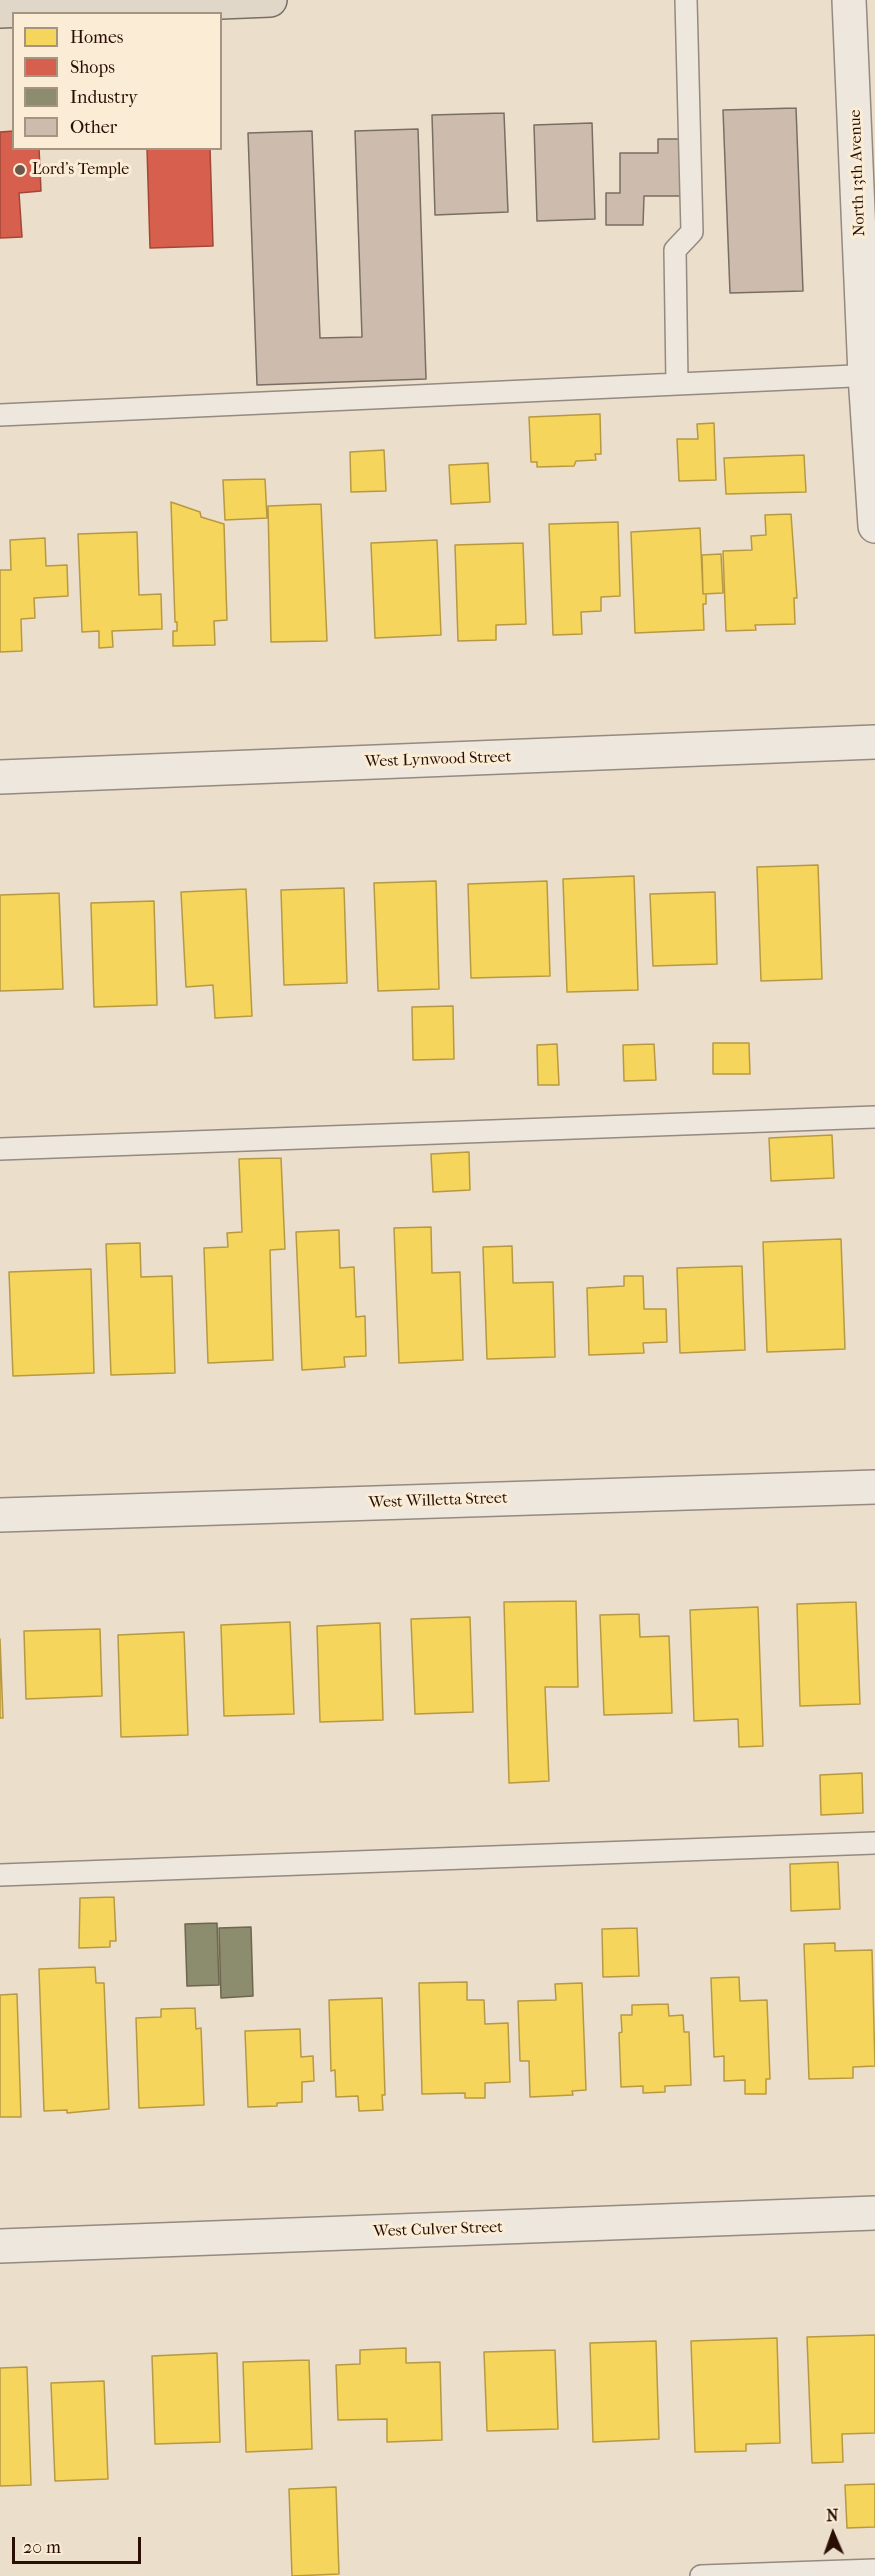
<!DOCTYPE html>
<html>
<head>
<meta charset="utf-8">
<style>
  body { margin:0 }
  #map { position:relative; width:875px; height:2576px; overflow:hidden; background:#ebdecb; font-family:"IM FELL French Canon",serif }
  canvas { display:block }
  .legend { position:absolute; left:12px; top:12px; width:210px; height:138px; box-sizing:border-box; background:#faecd5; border:2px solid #a69381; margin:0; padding:8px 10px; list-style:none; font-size:18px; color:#280e04 }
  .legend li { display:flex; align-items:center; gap:12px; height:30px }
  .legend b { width:30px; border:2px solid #a69381 }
  .north { position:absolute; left:803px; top:2504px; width:60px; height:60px; -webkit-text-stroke:4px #faecd5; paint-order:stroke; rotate:358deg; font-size:16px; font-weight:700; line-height:24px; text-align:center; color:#280e04 }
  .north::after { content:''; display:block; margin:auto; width:21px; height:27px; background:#280e04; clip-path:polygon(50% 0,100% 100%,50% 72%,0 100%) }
  .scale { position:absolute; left:12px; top:2537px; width:129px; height:27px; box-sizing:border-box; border:3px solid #280e04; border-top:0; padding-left:8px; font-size:18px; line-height:21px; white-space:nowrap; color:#280e04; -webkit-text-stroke:4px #faecd5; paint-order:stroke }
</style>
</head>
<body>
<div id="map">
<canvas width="875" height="2576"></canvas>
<ul class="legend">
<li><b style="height:16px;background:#f6d55c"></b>Homes</li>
<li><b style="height:16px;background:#d6604d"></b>Shops</li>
<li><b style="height:16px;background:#8c8c6e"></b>Industry</li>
<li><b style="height:16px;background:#cdbbad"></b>Other</li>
</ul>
<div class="north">N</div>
<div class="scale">20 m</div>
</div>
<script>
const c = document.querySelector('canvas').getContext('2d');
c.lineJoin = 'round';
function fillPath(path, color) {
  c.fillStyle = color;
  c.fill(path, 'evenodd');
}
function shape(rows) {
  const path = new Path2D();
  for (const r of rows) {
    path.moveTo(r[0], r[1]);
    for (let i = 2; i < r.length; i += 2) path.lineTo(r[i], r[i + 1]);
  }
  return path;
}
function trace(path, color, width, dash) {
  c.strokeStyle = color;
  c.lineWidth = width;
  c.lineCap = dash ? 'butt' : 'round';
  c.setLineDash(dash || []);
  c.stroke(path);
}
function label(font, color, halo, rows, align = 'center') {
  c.font = font + ' "IM FELL French Canon",serif';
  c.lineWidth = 6;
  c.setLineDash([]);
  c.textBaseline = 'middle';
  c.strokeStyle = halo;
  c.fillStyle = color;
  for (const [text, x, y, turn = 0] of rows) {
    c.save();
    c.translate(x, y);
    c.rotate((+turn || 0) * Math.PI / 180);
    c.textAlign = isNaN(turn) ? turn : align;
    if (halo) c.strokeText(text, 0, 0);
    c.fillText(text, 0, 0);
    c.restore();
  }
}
const homes = shape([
  [600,414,601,454,595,454,596,460,576,461,574,466,537,467,537,462,531,462,529,417,600,414],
  [714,423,716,480,679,481,677,439,698,439,697,424,714,423],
  [384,450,386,491,351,492,350,452,384,450],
  [804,455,806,492,726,494,724,458,804,455],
  [488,463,490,502,451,504,449,465,488,463],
  [265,479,267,518,225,520,223,480,265,479],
  [171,502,200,512,201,517,224,524,227,620,214,621,215,645,173,646,173,631,177,631,177,622,175,622,171,502],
  [321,504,327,641,271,642,268,506,321,504],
  [791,514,797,598,794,598,795,624,755,625,756,630,726,631,723,551,752,550,751,536,766,535,765,515,791,514],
  [618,522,620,596,601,597,601,611,581,612,582,634,553,635,549,524,618,522],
  [700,528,703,594,706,594,706,604,703,604,704,630,635,633,631,532,700,528],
  [137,532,139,595,161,594,162,629,112,631,113,647,99,648,99,631,82,632,78,534,137,532],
  [45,538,46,566,67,565,68,596,34,598,35,618,21,619,22,651,0,652,0,570,11,570,10,540,45,538],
  [437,540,441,635,375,638,371,543,437,540],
  [523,543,526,624,496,625,496,640,458,641,455,545,523,543],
  [721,554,723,593,703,594,702,555,721,554],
  [818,865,822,979,761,981,757,867,818,865],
  [634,876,638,990,567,992,563,879,634,876],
  [436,881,439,989,378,991,374,883,436,881],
  [547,881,550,976,471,978,468,884,547,881],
  [344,888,347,983,284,985,281,890,344,888],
  [246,889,252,1016,215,1018,213,985,186,987,181,892,246,889],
  [715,892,717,964,653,966,650,894,715,892],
  [59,893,63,989,0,991,0,895,59,893],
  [154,901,157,1005,94,1007,91,903,154,901],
  [453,1006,454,1059,413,1060,412,1007,453,1006],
  [713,1043,749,1043,750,1074,713,1074,713,1043],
  [557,1044,559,1085,538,1085,537,1045,557,1044],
  [654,1044,656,1080,624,1081,623,1045,654,1044],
  [832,1135,834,1178,771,1181,769,1138,832,1135],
  [469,1152,470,1190,433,1192,431,1154,469,1152],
  [281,1158,285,1249,270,1250,273,1360,208,1363,204,1248,228,1247,227,1233,242,1232,239,1159,281,1158],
  [431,1227,432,1273,460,1272,463,1360,399,1363,394,1228,431,1227],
  [339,1230,340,1268,354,1267,356,1317,365,1316,366,1356,344,1357,345,1367,302,1370,296,1232,339,1230],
  [841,1239,845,1349,767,1352,763,1242,841,1239],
  [140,1243,141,1277,172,1276,175,1373,111,1375,106,1244,140,1243],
  [512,1246,513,1283,553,1282,555,1357,487,1359,483,1247,512,1246],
  [742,1266,745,1350,680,1353,677,1268,742,1266],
  [91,1269,94,1373,13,1376,9,1272,91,1269],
  [624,1276,643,1276,644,1309,666,1309,667,1342,643,1343,644,1353,589,1355,587,1288,624,1286,624,1276],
  [576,1601,578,1687,545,1687,549,1781,509,1783,504,1602,576,1601],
  [856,1602,860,1704,800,1706,797,1604,856,1602],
  [758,1607,763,1746,739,1747,738,1719,694,1721,690,1610,758,1607],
  [639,1614,640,1637,669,1636,672,1713,604,1715,600,1615,639,1614],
  [470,1617,473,1712,415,1714,411,1619,470,1617],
  [290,1622,294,1714,224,1716,221,1625,290,1622],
  [380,1623,383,1720,320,1722,317,1626,380,1623],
  [100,1629,102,1696,26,1699,24,1631,100,1629],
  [184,1632,188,1735,121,1737,118,1635,184,1632],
  [0,1639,3,1718,0,1718,0,1639],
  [862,1773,863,1813,821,1815,820,1775,862,1773],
  [838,1862,840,1909,791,1911,790,1864,838,1862],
  [114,1897,116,1941,110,1941,110,1947,79,1948,80,1898,114,1897],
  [637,1928,639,1976,603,1977,602,1929,637,1928],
  [835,1943,835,1951,872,1950,875,2066,853,2067,853,2078,809,2079,804,1944,835,1943],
  [95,1967,96,1983,104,1983,109,2109,67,2113,67,2110,44,2111,39,1969,95,1967],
  [739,1977,740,2001,767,2000,770,2079,766,2079,766,2094,745,2094,745,2080,724,2081,724,2056,714,2057,711,1978,739,1977],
  [467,1982,467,2000,484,2000,485,2024,508,2023,510,2082,485,2083,485,2098,465,2098,465,2093,422,2094,419,1983,467,1982],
  [582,1983,586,2090,572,2091,573,2095,530,2097,529,2061,520,2061,518,2001,556,2000,555,1984,582,1983],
  [17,1994,21,2117,0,2117,0,1995,17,1994],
  [382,1998,385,2095,382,2095,383,2110,359,2111,358,2096,336,2097,335,2070,331,2071,329,2000,382,1998],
  [668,2004,669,2016,683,2015,684,2032,689,2032,691,2085,665,2086,665,2092,643,2093,643,2086,621,2087,619,2033,622,2032,621,2015,632,2015,632,2005,668,2004],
  [195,2008,196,2029,201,2028,204,2105,139,2108,136,2018,161,2017,161,2009,195,2008],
  [300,2029,301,2057,313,2056,314,2081,302,2082,302,2102,277,2103,277,2106,248,2107,245,2031,300,2029],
  [875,2335,875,2433,842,2434,843,2462,812,2463,807,2337,875,2335],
  [777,2338,780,2443,746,2444,746,2451,695,2452,691,2341,777,2338],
  [656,2341,659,2439,593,2442,590,2343,656,2341],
  [406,2348,406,2363,440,2362,442,2440,387,2442,387,2419,338,2420,336,2365,360,2364,360,2350,406,2348],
  [555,2350,558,2429,487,2431,484,2352,555,2350],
  [217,2353,220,2442,155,2444,152,2356,217,2353],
  [309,2360,312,2449,246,2452,243,2362,309,2360],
  [27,2367,31,2485,0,2486,0,2368,27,2367],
  [104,2381,108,2479,55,2481,51,2383,104,2381],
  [875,2484,875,2527,847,2528,845,2485,875,2484],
  [336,2487,339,2574,292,2576,289,2489,336,2487]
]);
const shops = shape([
  [14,131,14,148,39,148,41,191,19,193,22,237,0,238,0,132,14,131],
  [147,148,210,148,213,246,150,248,147,148]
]);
const industry = shape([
  [217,1923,219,1985,187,1986,185,1924,217,1923],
  [251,1927,253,1996,221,1998,219,1928,251,1927]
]);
const building = shape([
  [796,108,803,291,730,293,723,110,796,108],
  [504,113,508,212,435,215,432,115,504,113],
  [592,123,595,219,537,221,534,125,592,123],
  [418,129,426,379,257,385,248,133,312,131,320,338,362,337,355,131,418,129],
  [658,139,682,139,681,196,644,196,643,225,606,225,606,193,620,193,620,153,658,153,658,139]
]);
const lane = shape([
  [677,383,675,250,692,232,686,0],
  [0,415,875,375],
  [0,1149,875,1117],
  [0,1875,875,1843],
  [701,2576,875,2570]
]);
const street = shape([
  [849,0,865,375,875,526],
  [0,777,875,742],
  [0,1515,875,1487],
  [0,2246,875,2213]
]);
const primary = shape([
  [0,11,270,0]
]);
const markers = [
  [20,170,6,"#6c574a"]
];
const poiNames = [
  ["Lord's Temple",32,170]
];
const streetNames = [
  ["North 13th Avenue",858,173,-92],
  ["West Lynwood Street",438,760,-2],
  ["West Willetta Street",438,1501,-2],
  ["West Culver Street",438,2230,-2]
];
fillPath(homes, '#f6d55c');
trace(homes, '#b89942', 1.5);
fillPath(shops, '#d6604d');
trace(shops, '#a24737', 1.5);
fillPath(industry, '#8c8c6e');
trace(industry, '#6e664e', 1.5);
fillPath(building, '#cdbbad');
trace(building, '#796e64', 1.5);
trace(lane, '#958a7f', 24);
trace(street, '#958a7f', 36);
trace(primary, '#796e64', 36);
trace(lane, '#eee7de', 21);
trace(street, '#eee7de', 33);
trace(primary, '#e1d7c8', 33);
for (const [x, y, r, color] of markers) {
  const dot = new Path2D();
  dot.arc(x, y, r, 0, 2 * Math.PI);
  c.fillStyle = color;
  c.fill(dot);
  trace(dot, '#faecd5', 2);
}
label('16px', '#280e04', '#faecd5', poiNames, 'left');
label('16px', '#280e04', '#faecd5', streetNames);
</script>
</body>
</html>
